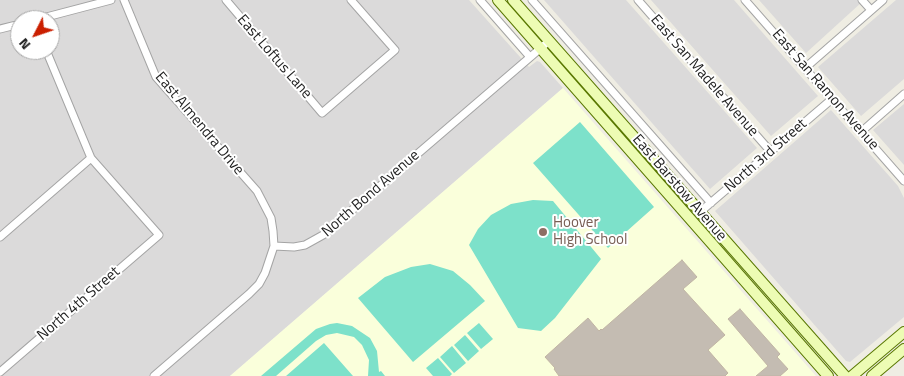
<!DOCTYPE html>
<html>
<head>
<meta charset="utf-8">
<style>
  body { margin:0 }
  #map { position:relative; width:904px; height:376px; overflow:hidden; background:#efede3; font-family:"Titillium Web",sans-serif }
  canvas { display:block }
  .north { position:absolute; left:10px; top:10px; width:50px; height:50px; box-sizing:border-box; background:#fff; border:1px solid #a5a5a5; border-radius:50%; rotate:229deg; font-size:14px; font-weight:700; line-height:20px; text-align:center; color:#1d1d1d }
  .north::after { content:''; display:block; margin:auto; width:18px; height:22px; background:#ca1f00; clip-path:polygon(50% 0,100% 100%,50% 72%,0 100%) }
</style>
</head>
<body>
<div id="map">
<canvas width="904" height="376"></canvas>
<div class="north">N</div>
</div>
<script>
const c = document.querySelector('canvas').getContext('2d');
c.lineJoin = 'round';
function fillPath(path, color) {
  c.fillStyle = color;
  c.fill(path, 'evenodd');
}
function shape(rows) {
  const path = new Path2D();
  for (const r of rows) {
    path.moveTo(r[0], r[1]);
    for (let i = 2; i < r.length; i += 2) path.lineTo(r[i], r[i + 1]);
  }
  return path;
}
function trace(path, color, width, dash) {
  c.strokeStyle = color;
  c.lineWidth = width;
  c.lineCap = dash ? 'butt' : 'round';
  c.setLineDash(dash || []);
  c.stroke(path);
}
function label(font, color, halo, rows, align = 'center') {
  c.font = font + ' "Titillium Web",sans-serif';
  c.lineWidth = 4;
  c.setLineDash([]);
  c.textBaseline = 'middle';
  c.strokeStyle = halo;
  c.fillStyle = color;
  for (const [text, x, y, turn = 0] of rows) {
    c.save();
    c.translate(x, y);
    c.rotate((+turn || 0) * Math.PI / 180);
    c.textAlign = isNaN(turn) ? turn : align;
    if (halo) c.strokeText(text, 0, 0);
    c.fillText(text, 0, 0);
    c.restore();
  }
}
const residential = shape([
  [0,0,469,0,529,67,537,61,540,62,563,88,230,376,0,376],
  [20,20,50,20,50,50,20,50],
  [544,0,626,0,757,148,710,189],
  [651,0,734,0,818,96,771,136],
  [759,0,860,0,862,2,806,53],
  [896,0,904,0,904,79,861,116,818,67],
  [904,104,904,165,873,130],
  [831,110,898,186,904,198,904,317,850,362,846,361,715,211]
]);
const education = shape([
  [563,88,816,376,230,376]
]);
const pitch = shape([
  [580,122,654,207,608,248,533,163],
  [533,200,553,201,601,259,555,318,541,331,518,328,469,245,478,229,491,215,511,204],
  [430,264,453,271,470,285,485,301,413,362,358,298,385,277,411,267],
  [337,323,352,326,370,338,377,351,379,372,381,371,385,376,368,376,369,360,362,345,354,337,337,333,326,335,316,341,276,376,261,376,316,329,330,324],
  [479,323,493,339,481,349,467,333],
  [465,335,479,351,468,361,454,345],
  [324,343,353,376,286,376],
  [452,346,466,363,454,373,440,357],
  [438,358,452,374,450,376,433,376,426,368]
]);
const building = shape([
  [682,260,697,277,683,289,725,335,708,350,728,373,725,376,559,376,554,369,555,368,545,357,588,318,599,331,601,329,602,330,682,260],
  [740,309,780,354,777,357,788,369,780,376,756,376,768,366,728,319,740,309]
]);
const street = shape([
  [124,0,156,77,257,191,271,218,273,231,274,246,265,273,259,284,249,294,154,376],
  [226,0,322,113,395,50,351,0],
  [480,0,530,57],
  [532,0,711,203],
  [638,0,771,152],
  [745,0,904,181],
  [862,0,871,10],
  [35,20,111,0],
  [0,29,20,24],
  [805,68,883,0],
  [861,132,904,94],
  [700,212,832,99],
  [0,237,91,158],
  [274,246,294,247,305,245,323,235,549,41],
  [0,372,159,235,91,158,46,50]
]);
const secondary = shape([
  [498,0,828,376],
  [513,0,845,376],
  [852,376,904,332],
  [872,376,904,349]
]);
const markers = [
  [543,232,5,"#8d6e63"]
];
const streetNames = [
  ["East Loftus Lane",274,57,49],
  ["East San Madele Avenue",704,76,49],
  ["East San Ramon Avenue",825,90,49],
  ["East Almendra Drive",199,124,50],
  ["North 3rd Street",766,156,-41],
  ["East Barstow Avenue",679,188,49],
  ["North Bond Avenue",371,194,-41],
  ["North 4th Street",79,304,-41]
];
const educationNames = [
  ["Hoover",553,223],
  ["High School",553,240]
];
fillPath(residential, '#dbdada');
fillPath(education, '#faffdb');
fillPath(pitch, '#7de1ca');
fillPath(building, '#c4bcb2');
trace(building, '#c1b5a4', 1);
trace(street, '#a4a4a4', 9);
trace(secondary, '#597801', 12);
trace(street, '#fff', 7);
trace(secondary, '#edfcb4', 10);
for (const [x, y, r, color] of markers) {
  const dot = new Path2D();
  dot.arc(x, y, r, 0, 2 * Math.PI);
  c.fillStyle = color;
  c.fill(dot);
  trace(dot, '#fff', 2);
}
label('15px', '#1d1d1d', '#fff', streetNames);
label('15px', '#785e54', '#fff', educationNames, 'left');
</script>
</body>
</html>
